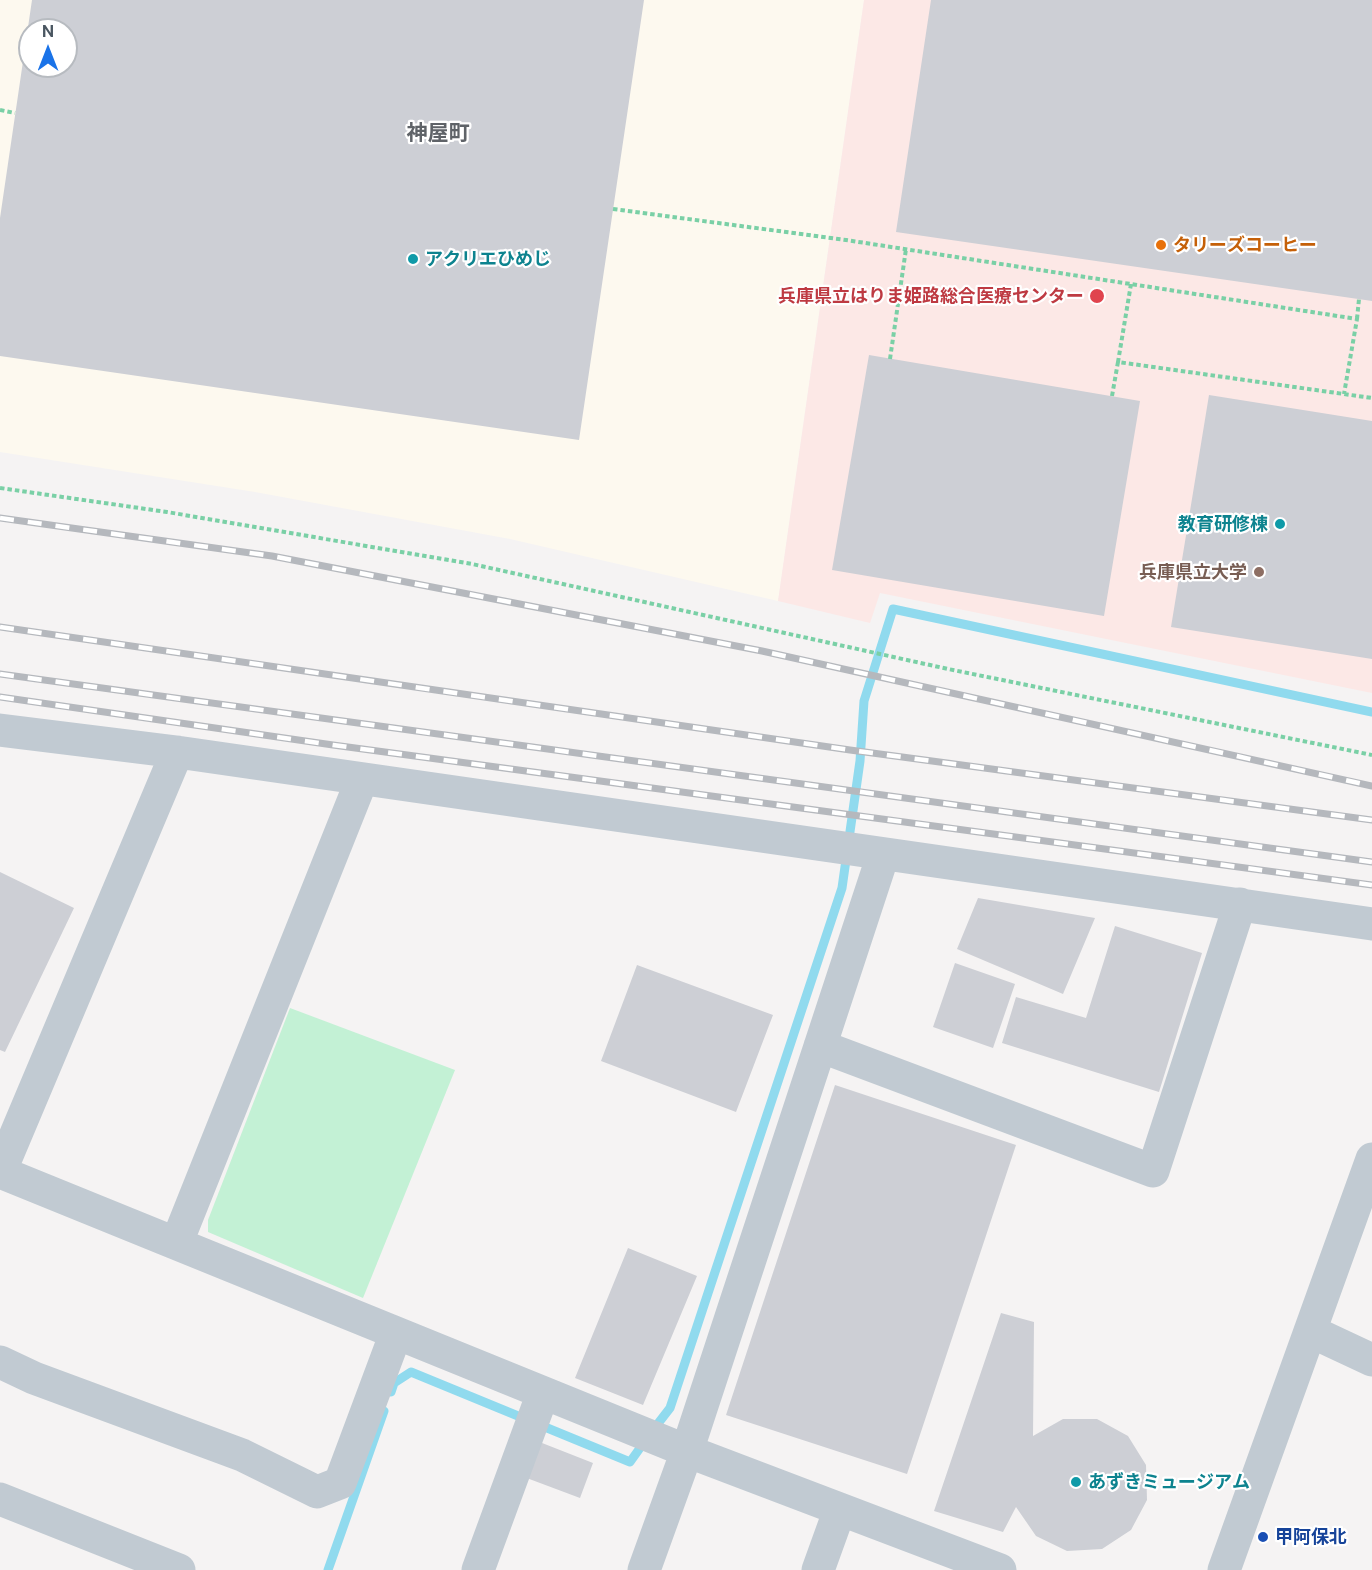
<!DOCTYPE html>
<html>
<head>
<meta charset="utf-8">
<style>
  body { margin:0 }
  #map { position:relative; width:1372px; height:1570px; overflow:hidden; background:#f5f3f3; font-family:"Public Sans",sans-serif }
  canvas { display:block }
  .north { position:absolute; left:18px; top:18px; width:60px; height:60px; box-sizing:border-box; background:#fff; border:2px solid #b7bbc0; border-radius:50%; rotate:0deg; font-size:16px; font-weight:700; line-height:24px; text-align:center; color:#4a5661 }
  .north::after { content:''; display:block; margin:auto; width:21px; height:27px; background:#1a73e8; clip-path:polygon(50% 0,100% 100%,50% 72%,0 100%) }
</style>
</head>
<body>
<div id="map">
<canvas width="1372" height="1570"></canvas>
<div class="north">N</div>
</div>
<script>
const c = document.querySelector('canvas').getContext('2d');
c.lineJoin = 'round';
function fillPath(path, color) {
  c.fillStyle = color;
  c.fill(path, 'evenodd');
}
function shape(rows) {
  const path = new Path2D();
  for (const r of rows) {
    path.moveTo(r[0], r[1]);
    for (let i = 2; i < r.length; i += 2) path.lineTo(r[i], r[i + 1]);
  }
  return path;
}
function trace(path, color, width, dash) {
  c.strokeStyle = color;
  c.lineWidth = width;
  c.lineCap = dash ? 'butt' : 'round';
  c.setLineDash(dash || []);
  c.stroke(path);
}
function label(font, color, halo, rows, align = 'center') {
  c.font = font + ' "Public Sans","Noto Sans JP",sans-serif';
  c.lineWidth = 4.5;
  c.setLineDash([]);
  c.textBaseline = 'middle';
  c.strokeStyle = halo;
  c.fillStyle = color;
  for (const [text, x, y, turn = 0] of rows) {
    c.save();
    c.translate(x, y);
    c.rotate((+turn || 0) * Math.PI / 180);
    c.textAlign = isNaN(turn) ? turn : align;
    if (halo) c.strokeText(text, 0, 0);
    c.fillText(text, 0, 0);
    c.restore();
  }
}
const commercial = shape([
  [0,0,864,0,778,601,510,539,255,492,0,452],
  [30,30,66,30,66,66,30,66]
]);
const medical = shape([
  [864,0,1372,0,1372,693,880,593,870,623,778,601]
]);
const green = shape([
  [290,1008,455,1070,363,1298,208,1232,208,1220]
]);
const stream = shape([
  [391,1392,394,1383,411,1372,630,1462,645,1441],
  [653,1430,670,1408,842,888,860,761,864,701,893,609,1372,712],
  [328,1570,384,1411]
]);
const building = shape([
  [32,0,644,0,579,440,0,356,0,218],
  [30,30,66,30,66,66,30,66],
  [931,0,1372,0,1372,301,896,232],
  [869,355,1140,401,1104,616,832,570],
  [1209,395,1372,421,1372,659,1171,627],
  [0,872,74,908,5,1052,0,1050],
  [978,898,1095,918,1063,994,957,949],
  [1115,926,1202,953,1159,1092,1002,1043,1016,997,1086,1018],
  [955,963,1015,984,993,1048,933,1027],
  [637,965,773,1015,736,1112,601,1061],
  [835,1085,1016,1145,907,1474,726,1415],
  [628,1248,697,1276,643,1405,575,1378],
  [1001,1313,1034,1322,1033,1436,1063,1419,1097,1419,1128,1436,1146,1465,1147,1500,1131,1530,1102,1549,1067,1551,1036,1536,1016,1507,1003,1532,934,1511],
  [537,1441,593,1463,580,1498,524,1477]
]);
const path = shape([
  [0,110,15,113],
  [613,209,846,240,1357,319,1344,394],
  [1131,284,1118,362,1372,398],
  [1357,319,1359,299],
  [890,359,906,249],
  [1112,396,1118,362],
  [0,488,167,512,472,564,948,669,1372,755]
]);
const minor = shape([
  [0,730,177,752,1372,924],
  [820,1046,1153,1171,1240,904],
  [0,1172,687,1451,1000,1570],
  [0,1172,177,752],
  [177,1242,362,779],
  [1310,1331,1372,1360],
  [0,1362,34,1378,242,1455,317,1492,340,1483,396,1333],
  [0,1499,179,1570],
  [478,1570,543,1393],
  [644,1570,687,1451,883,855],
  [818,1570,840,1509],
  [1224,1570,1372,1159]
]);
const rail = shape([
  [0,518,272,556,762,651,1372,786],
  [0,627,850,750,1372,820],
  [0,674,1372,862],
  [0,697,333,745,1372,885]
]);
const markers = [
  [1161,245,6,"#e8710a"],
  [413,259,6,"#0f9aa8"],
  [1097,296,8,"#e0444e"],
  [1280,524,6,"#0f9aa8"],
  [1259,572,6,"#8d6e63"],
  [1076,1482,6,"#0f9aa8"],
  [1263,1537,6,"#1a4fb4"]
];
const foodNames = [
  ["タリーズコーヒー",1173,245]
];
const cultureNames = [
  ["アクリエひめじ",425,259],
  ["教育研修棟",1268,524,"right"],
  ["あずきミュージアム",1088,1482]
];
const healthNames = [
  ["兵庫県立はりま姫路総合医療センター",1084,296]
];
const educationNames = [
  ["兵庫県立大学",1247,572]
];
const transitNames = [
  ["甲阿保北",1275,1537]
];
const quarterNames = [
  ["神屋町",438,134]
];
fillPath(commercial, '#fdf9ef');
fillPath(medical, '#fce8e6');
fillPath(green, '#c3f1d5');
trace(stream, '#90daee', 9);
fillPath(building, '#cdcfd5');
trace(path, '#7ad0a6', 4, [4.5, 3]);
trace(minor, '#c1cad2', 33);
trace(rail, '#b5b8bd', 7);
trace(rail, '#fff', 4.5, [14]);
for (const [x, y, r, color] of markers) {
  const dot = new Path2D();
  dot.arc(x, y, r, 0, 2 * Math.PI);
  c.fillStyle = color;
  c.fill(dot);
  trace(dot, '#fff', 2);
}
label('bold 18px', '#c56008', '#fff', foodNames, 'left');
label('bold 18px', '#0d838f', '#fff', cultureNames, 'left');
label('bold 18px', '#be3a42', '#fff', healthNames, 'right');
label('bold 18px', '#785e54', '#fff', educationNames, 'right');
label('bold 18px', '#164399', '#fff', transitNames, 'left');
label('bold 21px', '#5f6368', '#fff', quarterNames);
</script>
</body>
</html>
